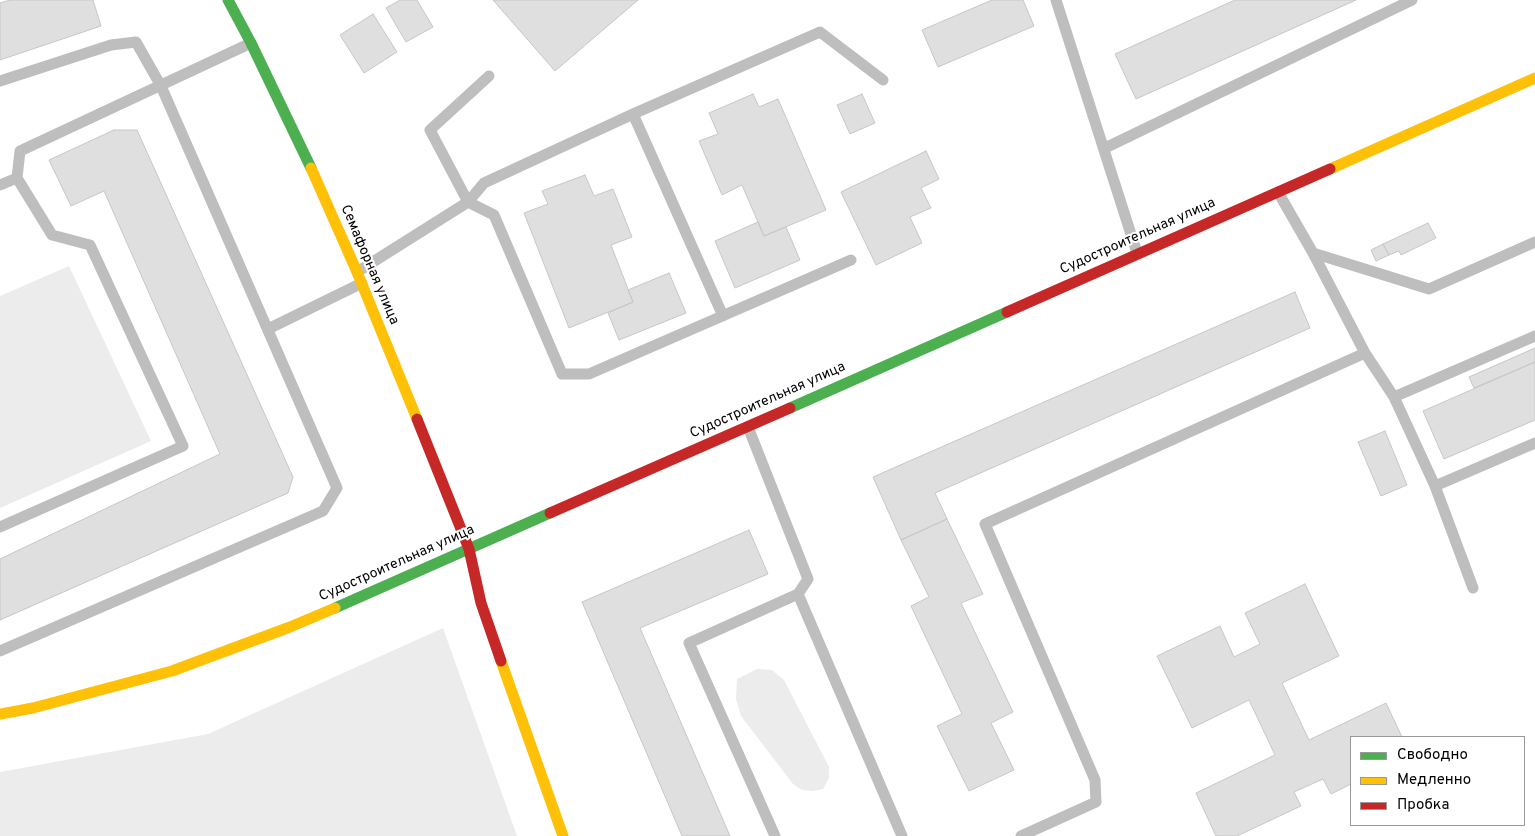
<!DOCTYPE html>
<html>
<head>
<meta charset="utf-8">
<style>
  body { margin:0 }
  #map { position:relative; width:1535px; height:836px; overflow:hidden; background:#fff; font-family:Overpass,sans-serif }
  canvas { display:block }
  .legend { position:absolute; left:1350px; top:736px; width:175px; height:90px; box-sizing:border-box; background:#fff; border:1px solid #999; margin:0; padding:6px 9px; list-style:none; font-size:15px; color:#000 }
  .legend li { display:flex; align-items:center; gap:10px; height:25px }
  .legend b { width:25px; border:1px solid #999 }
</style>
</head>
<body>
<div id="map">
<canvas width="1535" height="836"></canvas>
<ul class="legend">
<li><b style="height:6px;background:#4caf50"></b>Свободно</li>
<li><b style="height:6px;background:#ffc107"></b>Медленно</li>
<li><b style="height:6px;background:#c62828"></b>Пробка</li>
</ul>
</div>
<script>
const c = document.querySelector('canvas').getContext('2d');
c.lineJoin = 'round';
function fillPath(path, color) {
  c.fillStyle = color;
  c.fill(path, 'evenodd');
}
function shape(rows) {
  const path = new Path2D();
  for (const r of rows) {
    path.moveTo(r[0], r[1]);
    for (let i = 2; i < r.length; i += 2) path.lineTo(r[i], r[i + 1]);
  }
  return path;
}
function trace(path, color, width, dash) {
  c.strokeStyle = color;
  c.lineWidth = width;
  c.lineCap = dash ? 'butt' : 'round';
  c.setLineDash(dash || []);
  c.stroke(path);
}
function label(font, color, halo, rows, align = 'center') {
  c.font = font + ' Overpass,sans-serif';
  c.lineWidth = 4;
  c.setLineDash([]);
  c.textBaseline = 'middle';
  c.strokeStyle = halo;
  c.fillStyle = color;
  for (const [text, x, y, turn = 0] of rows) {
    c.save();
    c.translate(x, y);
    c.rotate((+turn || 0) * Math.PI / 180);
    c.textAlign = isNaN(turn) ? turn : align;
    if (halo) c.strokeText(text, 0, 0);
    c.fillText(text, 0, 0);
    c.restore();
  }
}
const green = shape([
  [69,266,151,441,0,508,0,296],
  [443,628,517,836,0,836,0,772,208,734],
  [757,669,772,670,784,680,829,767,829,778,823,789,813,791,802,790,793,784,741,716,736,699,737,679]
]);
const building = shape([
  [10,0,93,0,101,26,0,60,0,3,10,0],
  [400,0,417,0,433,27,406,42,386,8,400,0],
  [493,0,638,0,555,71,493,0],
  [992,0,1023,0,1034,26,938,67,922,30,992,0],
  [1235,0,1356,0,1136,99,1115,54,1235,0],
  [373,14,397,52,364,73,340,35,373,14],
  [753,94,759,107,778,99,826,210,764,236,742,185,722,195,699,141,718,134,709,113,753,94],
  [862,94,875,123,850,134,837,105,862,94],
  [114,130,137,130,293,477,288,493,0,620,0,559,220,454,104,191,71,206,49,160,114,130],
  [926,151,939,179,921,188,931,208,910,217,922,243,876,265,841,192,926,151],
  [585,175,594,196,613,189,632,237,611,245,633,302,569,328,524,213,548,204,542,191,585,175],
  [758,222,764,236,786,227,800,260,735,288,715,241,758,222],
  [1428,223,1436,238,1401,255,1399,251,1389,255,1383,244,1428,223],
  [1383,244,1389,255,1376,261,1371,250,1383,244],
  [669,273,686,313,619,340,608,313,633,302,628,290,669,273],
  [1295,292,1310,328,935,493,947,519,901,540,873,477,1295,292],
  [1535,348,1535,362,1474,388,1469,377,1535,348],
  [1535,362,1535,420,1444,459,1423,411,1535,362],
  [1385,431,1407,485,1381,496,1358,442,1385,431],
  [947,519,983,594,961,603,1013,712,991,723,1014,770,969,791,937,726,962,714,911,606,929,597,901,540,947,519],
  [749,530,768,574,640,628,730,836,682,836,582,602,749,530],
  [1305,584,1339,656,1282,683,1309,740,1386,703,1402,737,1351,737,1351,784,1331,794,1323,779,1294,792,1301,806,1237,836,1216,836,1196,793,1275,755,1249,700,1192,728,1157,656,1220,626,1234,657,1260,644,1245,613,1305,584]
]);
const lane = shape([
  [1056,0,1137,253],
  [489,76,430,130,468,202,494,215,562,374,589,374,851,260],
  [0,81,111,45,136,42,161,86,337,488,323,511,0,651],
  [633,114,723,316],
  [1105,148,1412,0],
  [0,185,17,178,20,151,251,43],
  [1278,192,1313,253,1365,353,1394,397,1435,486,1473,588],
  [1313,253,1429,289,1535,242],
  [357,272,468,202,484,183,633,114,820,32,883,80],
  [268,329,362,283],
  [1394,397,1535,336],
  [748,427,808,579,798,594,689,643,775,836],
  [1435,486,1535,443],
  [0,527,183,446,90,245,52,235,17,178],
  [798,594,902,836],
  [1021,836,1096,802,1095,780,985,524,1365,353]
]);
const fast = shape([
  [228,0,251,43,311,168],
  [790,408,1007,312],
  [335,608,550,513]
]);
const slow = shape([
  [311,168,357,272,417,419],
  [1330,169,1535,78],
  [501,661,563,836],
  [0,714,33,708,172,671,290,627,335,608]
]);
const jam = shape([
  [1007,312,1330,169],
  [417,419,469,549,481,603,501,661],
  [550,513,790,408]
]);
const streetNames = [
  ["Судостроительная улица",1138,237,-24],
  ["Семафорная улица",369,265,67],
  ["Судостроительная улица",768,401,-24],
  ["Судостроительная улица",397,564,-24]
];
fillPath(green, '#ececec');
fillPath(building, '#dfdfdf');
trace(building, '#c7c7c7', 1);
trace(lane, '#bebebe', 11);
trace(fast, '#4caf50', 11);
trace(slow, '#ffc107', 11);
trace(jam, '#c62828', 11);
label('14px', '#000', '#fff', streetNames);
</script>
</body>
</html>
